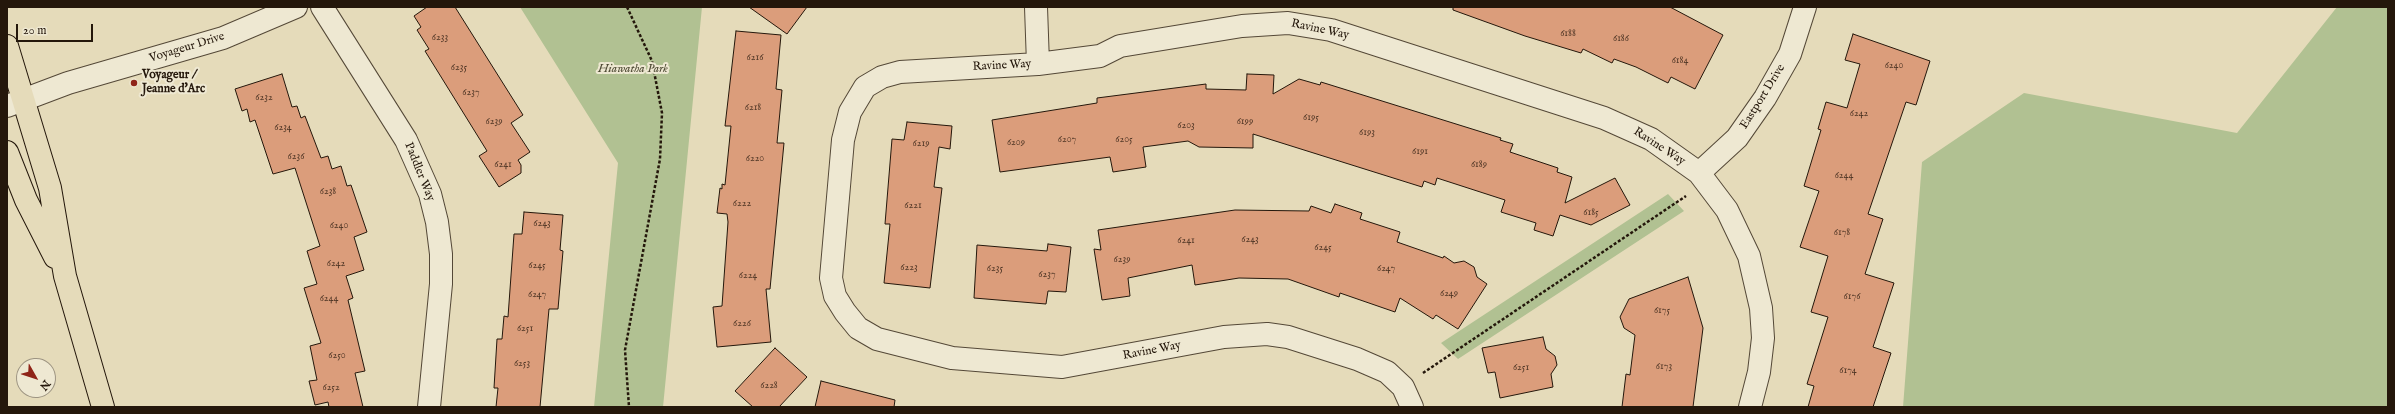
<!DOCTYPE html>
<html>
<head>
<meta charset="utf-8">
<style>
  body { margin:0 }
  #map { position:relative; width:2395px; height:414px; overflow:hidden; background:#e5dbba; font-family:"IM FELL English",serif }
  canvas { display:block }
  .frame { position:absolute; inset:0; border:8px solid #24170b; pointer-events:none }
  .north { position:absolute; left:16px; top:358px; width:40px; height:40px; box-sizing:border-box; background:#eee8d2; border:1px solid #9d9482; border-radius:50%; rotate:129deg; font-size:11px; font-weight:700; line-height:16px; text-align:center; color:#24170b }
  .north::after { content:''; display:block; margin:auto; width:14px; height:18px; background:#8f2418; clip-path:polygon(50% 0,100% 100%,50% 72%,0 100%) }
  .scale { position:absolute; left:16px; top:24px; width:77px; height:18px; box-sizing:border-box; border:2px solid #24170b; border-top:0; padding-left:5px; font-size:12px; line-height:14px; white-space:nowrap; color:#24170b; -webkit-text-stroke:3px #eee8d2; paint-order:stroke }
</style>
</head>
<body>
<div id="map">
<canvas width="2395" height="414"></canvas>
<div class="frame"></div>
<div class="north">N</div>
<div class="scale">20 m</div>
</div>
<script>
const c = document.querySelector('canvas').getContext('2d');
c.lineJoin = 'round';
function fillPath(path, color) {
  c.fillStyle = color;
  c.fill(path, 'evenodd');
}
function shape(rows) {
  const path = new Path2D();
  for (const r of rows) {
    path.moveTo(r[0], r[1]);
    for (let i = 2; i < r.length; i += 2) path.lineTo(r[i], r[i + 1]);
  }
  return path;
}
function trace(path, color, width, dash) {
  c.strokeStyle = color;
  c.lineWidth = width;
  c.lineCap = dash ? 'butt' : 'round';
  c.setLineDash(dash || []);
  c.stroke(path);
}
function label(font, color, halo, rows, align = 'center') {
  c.font = font + ' "IM FELL English",serif';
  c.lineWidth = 4;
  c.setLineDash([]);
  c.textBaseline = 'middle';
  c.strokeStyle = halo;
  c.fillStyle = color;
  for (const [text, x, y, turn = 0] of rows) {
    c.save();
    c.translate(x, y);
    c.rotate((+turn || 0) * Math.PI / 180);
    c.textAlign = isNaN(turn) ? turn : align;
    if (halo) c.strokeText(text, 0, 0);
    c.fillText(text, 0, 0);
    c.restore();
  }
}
const green = shape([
  [520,7,702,7,663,407,594,407,618,163],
  [2337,7,2388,7,2388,407,1903,407,1922,162,2024,93,2237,133],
  [1668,194,1684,211,1458,359,1441,343]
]);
const building = shape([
  [427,7,455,7,523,115,511,123,530,152,518,160,521,165,521,173,499,187,479,156,487,151,425,51,429,49,417,30,421,27,414,16,427,7],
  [749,7,807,7,787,34,749,7],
  [1453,7,1670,7,1723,35,1695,89,1671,77,1668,83,1636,67,1614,59,1612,63,1583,49,1581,53,1525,36,1453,10,1453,7],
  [736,31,781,35,776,89,782,90,777,143,784,143,770,289,766,289,771,342,717,347,713,307,722,306,728,222,727,214,717,213,720,188,722,189,722,184,725,185,731,126,725,126,736,31],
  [1853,34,1930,61,1916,105,1906,102,1868,214,1883,219,1865,274,1894,283,1873,347,1891,353,1873,407,1808,407,1814,386,1807,384,1828,317,1811,312,1828,256,1800,247,1819,191,1804,186,1821,130,1818,129,1826,102,1847,108,1860,64,1845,60,1853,34],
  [282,74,292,107,297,106,301,118,305,116,321,158,328,156,332,169,341,166,347,186,351,185,367,232,354,237,364,270,346,276,353,298,348,300,365,371,355,373,363,407,329,407,328,402,315,405,309,381,317,380,310,346,321,343,304,288,317,284,307,251,320,246,295,168,273,174,255,120,250,122,247,109,242,111,235,89,282,74],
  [1247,74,1274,75,1273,94,1299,79,1320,85,1321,82,1501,138,1500,140,1513,144,1510,152,1558,168,1557,172,1572,177,1565,203,1615,178,1630,205,1591,225,1560,215,1553,236,1534,230,1536,223,1501,212,1505,200,1437,178,1435,185,1424,181,1422,187,1253,134,1253,148,1199,147,1188,141,1143,147,1146,167,1113,172,1110,157,1000,172,992,120,1097,103,1097,98,1206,84,1206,89,1246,90,1247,74],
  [907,122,952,126,950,149,939,147,934,187,942,188,930,288,884,283,890,224,885,224,892,139,904,140,907,122],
  [1335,204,1362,213,1360,219,1400,232,1397,242,1443,258,1444,256,1454,263,1464,261,1474,267,1477,277,1487,284,1458,329,1436,315,1433,319,1400,298,1395,312,1340,293,1339,297,1288,279,1239,278,1195,285,1192,265,1128,278,1130,296,1102,300,1094,249,1101,250,1098,230,1235,210,1309,211,1311,206,1331,213,1335,204],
  [524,212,563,215,560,250,563,251,558,309,549,309,540,407,496,407,498,388,494,388,497,339,502,339,504,316,508,317,514,234,522,234,524,212],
  [1048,244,1071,247,1066,292,1048,291,1046,304,974,298,977,245,1047,251,1048,244],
  [1688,277,1703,328,1693,407,1622,407,1626,374,1630,375,1635,335,1624,328,1620,317,1629,299,1688,277],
  [1543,337,1546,349,1555,356,1557,365,1551,374,1553,387,1500,398,1495,372,1488,373,1482,348,1543,337],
  [775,348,807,377,779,407,753,407,735,391,775,348],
  [821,381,895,400,894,407,815,407,821,381]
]);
const path = shape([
  [627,7,652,61,662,113,660,159,625,350,629,407],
  [1423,373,1686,196]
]);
const minor = shape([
  [322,7,406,140,430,194,437,222,441,254,441,284,429,407],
  [1036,7,1038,64],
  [7,106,68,83,223,38,296,7],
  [1699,173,1737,138,1765,98,1790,54,1805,7],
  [1412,407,1403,387,1387,372,1357,359,1288,337,1267,334,1224,337,1062,367,952,358,877,339,858,328,845,312,835,296,831,278,843,140,850,112,865,87,882,77,900,72,1038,64,1100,56,1120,46,1242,26,1288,23,1331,30,1604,118,1651,139,1699,173,1727,210,1749,256,1761,308,1763,338,1759,372,1750,407]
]);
const major = shape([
  [7,46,50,188,65,276,103,407],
  [7,152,26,200,55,257]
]);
const markers = [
  [134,83,4,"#8f2418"]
];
const numberNames = [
  ["6188",1568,34],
  ["6233",440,38],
  ["6186",1621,39],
  ["6216",755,58],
  ["6184",1680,61],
  ["6240",1894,66],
  ["6235",459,68],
  ["6237",471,93],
  ["6232",264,98],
  ["6218",753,108],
  ["6242",1859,114],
  ["6195",1311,118],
  ["6239",494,122],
  ["6199",1245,122],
  ["6203",1186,126],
  ["6234",283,128],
  ["6193",1367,133],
  ["6207",1067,140],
  ["6205",1124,140],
  ["6209",1016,143],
  ["6219",921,144],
  ["6191",1420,152],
  ["6236",296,157],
  ["6220",755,159],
  ["6241",503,165],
  ["6189",1479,165],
  ["6244",1844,176],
  ["6238",328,192],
  ["6222",742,204],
  ["6221",913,206],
  ["6185",1591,213],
  ["6243",542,224],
  ["6240",339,226],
  ["6178",1842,233],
  ["6243",1250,240],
  ["6241",1186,241],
  ["6245",1323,248],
  ["6239",1122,260],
  ["6242",336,264],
  ["6245",537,266],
  ["6223",909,268],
  ["6235",995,269],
  ["6247",1386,269],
  ["6237",1047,275],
  ["6224",748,276],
  ["6249",1449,294],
  ["6247",537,295],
  ["6176",1852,297],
  ["6244",329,299],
  ["6175",1662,311],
  ["6226",742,324],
  ["6251",525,329],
  ["6250",337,356],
  ["6253",522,364],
  ["6173",1664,367],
  ["6251",1521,368],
  ["6174",1848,371],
  ["6228",769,386],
  ["6252",331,388]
];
const streetNames = [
  ["Ravine Way",1320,30,12],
  ["Voyageur Drive",187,48,-17],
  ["Ravine Way",1002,66,-3],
  ["Eastport Drive",1763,97,-58],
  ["Ravine Way",1659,147,33],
  ["Paddler Way",419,172,68],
  ["Ravine Way",1152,351,-11]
];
const parkNames = [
  ["Hiawatha Park",633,70]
];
const poiNames = [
  ["Voyageur /",142,76],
  ["Jeanne d'Arc",142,90]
];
fillPath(green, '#b1c192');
fillPath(building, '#db9d7b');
trace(building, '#24170b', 1);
trace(minor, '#544837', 24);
trace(major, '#24170b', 24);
trace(path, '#24170b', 2.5, [3, 2]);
trace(minor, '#eee8d2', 22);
trace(major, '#e5dbba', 22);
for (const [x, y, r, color] of markers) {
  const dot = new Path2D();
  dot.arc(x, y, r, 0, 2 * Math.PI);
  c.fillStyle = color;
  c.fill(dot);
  trace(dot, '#eee8d2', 1.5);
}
label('10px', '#523827', null, numberNames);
label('12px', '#24170b', '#eee8d2', streetNames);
label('italic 12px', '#4e4a34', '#eee8d2', parkNames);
label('bold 12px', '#24170b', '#eee8d2', poiNames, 'left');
</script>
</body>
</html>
